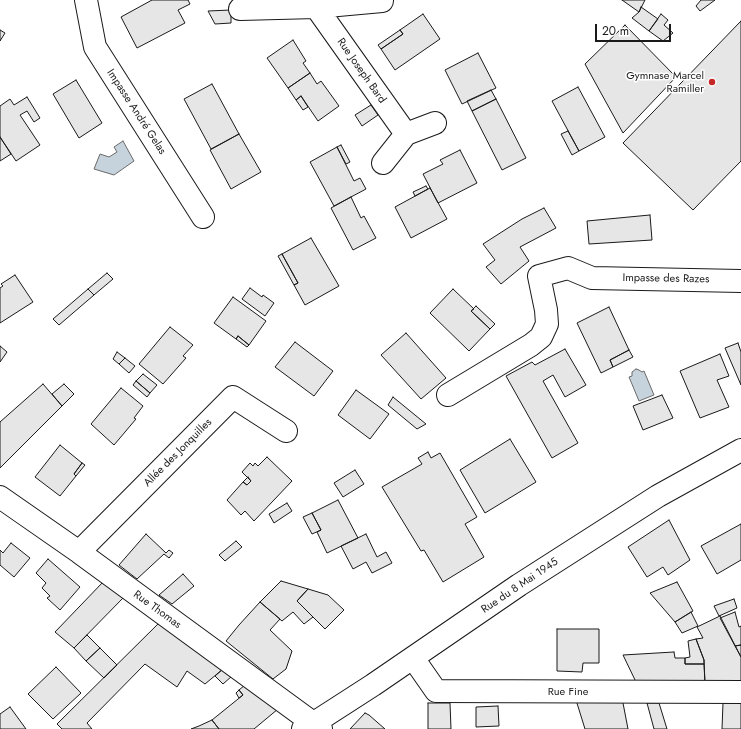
<!DOCTYPE html>
<html>
<head>
<meta charset="utf-8">
<style>
  body { margin:0 }
  #map { position:relative; width:741px; height:729px; overflow:hidden; background:#fff; font-family:Jost,sans-serif }
  canvas { display:block }
  .scale { position:absolute; left:595px; top:24px; width:76px; height:18px; box-sizing:border-box; border:2px solid #1a1a1a; border-top:0; padding-left:5px; font-size:12px; line-height:14px; white-space:nowrap; color:#1a1a1a; -webkit-text-stroke:3px #fff; paint-order:stroke }
</style>
</head>
<body>
<div id="map">
<canvas width="741" height="729"></canvas>
<div class="scale">20 m</div>
</div>
<script>
const c = document.querySelector('canvas').getContext('2d');
c.lineJoin = 'round';
function fillPath(path, color) {
  c.fillStyle = color;
  c.fill(path, 'evenodd');
}
function shape(rows) {
  const path = new Path2D();
  for (const r of rows) {
    path.moveTo(r[0], r[1]);
    for (let i = 2; i < r.length; i += 2) path.lineTo(r[i], r[i + 1]);
  }
  return path;
}
function trace(path, color, width, dash) {
  c.strokeStyle = color;
  c.lineWidth = width;
  c.lineCap = dash ? 'butt' : 'round';
  c.setLineDash(dash || []);
  c.stroke(path);
}
function label(font, color, halo, rows, align = 'center') {
  c.font = font + ' Jost,sans-serif';
  c.lineWidth = 3;
  c.setLineDash([]);
  c.textBaseline = 'middle';
  c.strokeStyle = halo;
  c.fillStyle = color;
  for (const [text, x, y, turn = 0] of rows) {
    c.save();
    c.translate(x, y);
    c.rotate((+turn || 0) * Math.PI / 180);
    c.textAlign = isNaN(turn) ? turn : align;
    if (halo) c.strokeText(text, 0, 0);
    c.fillText(text, 0, 0);
    c.restore();
  }
}
const water = shape([
  [123,141,134,161,114,175,94,169,100,154,109,157,117,152,114,147,123,141],
  [636,369,639,370,642,372,644,371,654,395,639,401,629,377,632,376,632,372,636,369]
]);
const building = shape([
  [152,0,188,0,190,4,178,10,185,23,137,48,121,17,152,0],
  [622,0,645,0,639,12,622,0],
  [701,0,715,0,700,11,696,6,701,0],
  [641,7,658,19,649,31,632,18,639,12,641,7],
  [231,10,231,23,215,24,208,11,231,10],
  [423,14,440,39,395,70,381,49,403,34,400,30,423,14],
  [661,14,668,20,664,25,673,33,663,41,649,31,661,14],
  [741,21,741,161,693,210,623,143,741,21],
  [625,25,676,77,623,133,585,64,625,25],
  [0,30,5,33,0,41,0,30],
  [400,30,403,34,381,49,378,45,400,30],
  [293,40,306,61,303,63,310,73,288,88,267,58,293,40],
  [478,53,496,88,462,104,445,70,478,53],
  [310,73,317,84,321,81,339,106,318,121,301,96,296,100,288,88,310,73],
  [76,80,102,123,79,138,53,94,76,80],
  [212,84,239,134,211,149,184,99,212,84],
  [578,87,605,137,579,151,552,101,578,87],
  [491,90,496,99,472,111,467,101,491,90],
  [301,96,308,107,303,110,296,100,301,96],
  [27,97,40,118,34,122,27,111,20,115,40,145,16,161,0,137,0,106,10,99,14,105,27,97],
  [496,99,526,158,502,170,472,111,496,99],
  [371,105,378,115,362,126,355,115,371,105],
  [568,131,579,151,572,155,561,134,568,131],
  [239,134,261,172,231,189,210,150,239,134],
  [0,137,11,154,0,161,0,137],
  [341,145,350,162,346,164,337,147,341,145],
  [337,147,354,181,360,178,366,189,334,206,310,162,337,147],
  [460,150,477,183,438,203,423,174,443,164,440,160,460,150],
  [426,186,428,189,415,196,413,192,426,186],
  [430,188,447,219,411,238,395,207,430,188],
  [351,197,361,218,364,216,376,238,353,250,331,208,351,197],
  [544,208,556,228,520,247,529,261,501,284,486,267,495,260,483,244,522,219,544,208],
  [650,215,652,240,589,244,587,221,650,215],
  [311,238,339,286,305,305,294,285,298,283,282,254,311,238],
  [282,254,298,283,294,285,278,256,282,254],
  [107,273,113,279,94,295,88,289,107,273],
  [15,275,33,302,0,323,0,288,3,286,1,284,15,275],
  [250,288,262,297,263,295,274,303,265,316,242,299,250,288],
  [88,289,94,295,59,325,53,319,88,289],
  [453,289,474,309,471,311,490,329,469,351,430,313,453,289],
  [233,297,266,321,249,345,238,336,236,339,214,323,233,297],
  [476,306,495,324,490,329,471,311,476,306],
  [609,307,629,350,610,360,613,367,601,373,577,323,609,307],
  [170,327,193,345,183,356,186,358,163,384,139,364,170,327],
  [406,333,446,378,421,399,381,355,406,333],
  [238,336,249,345,247,347,236,339,238,336],
  [295,342,333,371,314,396,275,367,295,342],
  [738,343,741,352,741,385,725,348,738,343],
  [0,346,7,352,0,362,0,346],
  [565,349,586,385,565,397,553,375,543,381,578,443,552,458,506,376,532,362,535,365,565,349],
  [629,350,633,357,613,367,610,360,629,350],
  [117,352,125,358,119,364,113,359,117,352],
  [720,354,729,376,717,380,729,407,700,418,680,371,720,354],
  [125,358,135,366,129,373,119,364,125,358],
  [143,374,157,385,150,393,136,381,143,374],
  [136,381,150,393,147,397,133,385,136,381],
  [43,384,62,406,0,468,0,422,43,384],
  [64,384,74,394,62,406,52,394,64,384],
  [121,388,143,406,134,418,136,419,114,445,91,424,121,388],
  [356,390,389,414,370,439,338,415,356,390],
  [662,395,673,418,643,430,633,406,662,395],
  [393,397,426,424,417,429,388,405,393,397],
  [510,439,536,482,485,513,460,470,510,439],
  [60,445,82,463,74,474,76,476,60,496,35,477,60,445],
  [428,452,431,458,440,453,477,517,465,524,484,557,443,582,424,550,421,551,382,487,422,464,418,458,428,452],
  [267,457,292,481,254,521,245,511,241,515,227,500,243,482,247,485,251,481,242,472,250,463,253,466,255,463,258,466,267,457],
  [82,463,85,465,76,476,74,474,82,463],
  [355,470,364,484,343,497,334,483,355,470],
  [248,477,251,481,247,485,243,482,248,477],
  [338,500,358,538,327,553,317,532,321,530,312,513,338,500],
  [287,503,292,511,274,523,269,514,287,503],
  [312,513,321,530,312,534,303,517,312,513],
  [669,520,690,560,668,575,663,567,647,577,628,547,669,520],
  [741,524,741,560,717,574,701,546,741,524],
  [146,534,166,553,169,550,173,553,169,558,164,554,137,579,119,565,146,534],
  [366,534,377,557,386,552,392,563,372,573,366,562,353,569,341,546,366,534],
  [236,541,242,547,225,561,219,555,236,541],
  [11,543,30,558,14,577,0,565,0,550,3,553,11,543],
  [48,559,80,587,60,610,47,598,50,596,42,588,46,583,36,573,48,559],
  [183,574,194,586,172,604,159,595,183,574],
  [104,581,124,597,74,648,55,632,104,581],
  [281,581,308,589,297,601,313,617,304,624,293,612,282,621,260,602,281,581],
  [677,582,693,611,675,622,650,593,677,582],
  [308,589,328,595,344,610,325,629,297,601,308,589],
  [734,599,737,608,719,616,714,606,734,599],
  [260,602,280,619,270,630,292,651,286,669,273,679,226,641,239,625,260,602],
  [691,612,698,626,682,633,675,622,691,612],
  [735,612,739,627,741,626,741,645,735,646,720,618,735,612],
  [720,616,741,657,741,684,705,684,704,660,696,639,703,638,697,627,720,616],
  [160,622,223,669,205,684,187,671,177,687,145,664,87,723,92,729,62,729,57,724,160,622],
  [557,629,599,629,599,663,583,663,582,672,557,671,557,629],
  [87,635,100,648,86,661,74,648,87,635],
  [696,639,704,660,704,664,685,664,685,658,690,657,688,641,696,639],
  [741,645,741,657,735,646,741,645],
  [100,648,117,665,104,678,86,661,100,648],
  [674,652,675,658,685,658,685,664,704,664,705,684,636,682,623,655,674,652],
  [56,667,81,693,53,719,28,694,56,667],
  [223,669,232,676,223,684,215,676,223,669],
  [245,685,278,709,254,729,219,729,212,720,243,695,239,690,245,685],
  [239,690,243,695,239,698,236,693,239,690],
  [621,698,623,703,628,729,585,729,576,700,621,698],
  [428,703,450,703,451,729,428,729,428,703],
  [647,703,659,703,667,729,654,729,647,703],
  [723,703,741,703,741,729,722,729,723,703],
  [498,706,499,726,476,727,476,707,498,706],
  [10,707,26,729,0,729,0,714,10,707],
  [365,713,369,715,385,729,350,729,365,713],
  [212,720,219,729,191,729,199,726,212,720]
]);
const minor = shape([
  [86,0,95,47,203,217],
  [316,0,316,7,406,134,435,123],
  [240,9,316,7,382,1],
  [383,163,406,134],
  [448,395,531,345,541,337,547,324,546,310,539,276,568,268,592,278,741,281],
  [0,497,79,552,321,729],
  [79,552,233,397,286,431],
  [413,658,436,691,741,692],
  [303,729,314,723,373,685,519,585,658,496,741,450]
]);
const markers = [
  [712,82,4,"#c62828"]
];
const streetNames = [
  ["Rue Joseph Bard",361,71,55],
  ["Impasse André Gelas",136,112,57],
  ["Impasse des Razes",666,279,1],
  ["Allée des Jonquilles",178,453,-45],
  ["Rue du 8 Mai 1945",520,586,-34],
  ["Rue Thomas",157,610,36],
  ["Rue Fine",568,692]
];
const poiNames = [
  ["Gymnase Marcel",704,76],
  ["Ramiller",704,89]
];
fillPath(water, '#c6d2dc');
trace(water, '#6a6a6a', 1);
fillPath(building, '#e6e6e6');
trace(building, '#1a1a1a', 1);
trace(minor, '#1a1a1a', 24);
trace(minor, '#fff', 22);
for (const [x, y, r, color] of markers) {
  const dot = new Path2D();
  dot.arc(x, y, r, 0, 2 * Math.PI);
  c.fillStyle = color;
  c.fill(dot);
  trace(dot, '#fff', 1.5);
}
label('11px', '#1a1a1a', '#fff', streetNames);
label('11px', '#1a1a1a', '#fff', poiNames, 'right');
</script>
</body>
</html>
